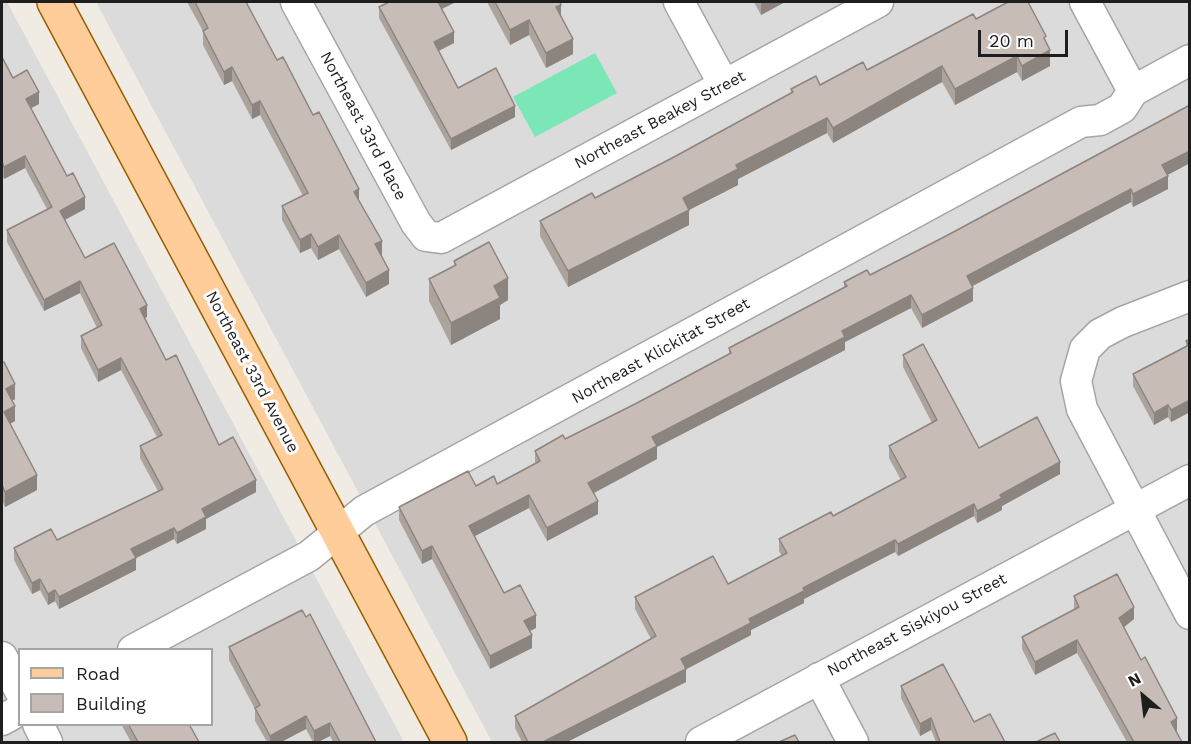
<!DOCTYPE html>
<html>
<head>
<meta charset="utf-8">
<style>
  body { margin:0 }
  #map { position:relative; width:1191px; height:744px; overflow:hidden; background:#f0ebe3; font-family:"Work Sans",sans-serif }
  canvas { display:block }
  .frame { position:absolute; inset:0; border:3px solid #1e1e1e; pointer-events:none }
  .legend { position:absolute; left:18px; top:648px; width:195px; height:78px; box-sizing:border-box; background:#fff; border:2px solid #a5a5a5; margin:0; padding:8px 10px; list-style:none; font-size:18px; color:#1e1e1e }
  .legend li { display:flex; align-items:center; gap:12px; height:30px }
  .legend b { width:30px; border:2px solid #a5a5a5 }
  .north { position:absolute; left:1113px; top:666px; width:60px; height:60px; -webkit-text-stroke:4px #fff; paint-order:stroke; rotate:332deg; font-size:16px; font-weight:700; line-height:24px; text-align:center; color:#1e1e1e }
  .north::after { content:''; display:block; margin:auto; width:21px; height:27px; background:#1e1e1e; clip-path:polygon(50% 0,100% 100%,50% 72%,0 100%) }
  .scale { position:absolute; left:978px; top:30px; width:90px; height:27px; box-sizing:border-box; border:3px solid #1e1e1e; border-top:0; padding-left:8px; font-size:18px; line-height:21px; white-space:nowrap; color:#1e1e1e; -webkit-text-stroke:4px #fff; paint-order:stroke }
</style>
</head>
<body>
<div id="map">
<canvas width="1191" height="744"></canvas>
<div class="frame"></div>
<ul class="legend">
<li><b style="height:8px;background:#ffcd9a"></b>Road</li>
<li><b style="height:16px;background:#c8bdb6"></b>Building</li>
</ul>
<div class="north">N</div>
<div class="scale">20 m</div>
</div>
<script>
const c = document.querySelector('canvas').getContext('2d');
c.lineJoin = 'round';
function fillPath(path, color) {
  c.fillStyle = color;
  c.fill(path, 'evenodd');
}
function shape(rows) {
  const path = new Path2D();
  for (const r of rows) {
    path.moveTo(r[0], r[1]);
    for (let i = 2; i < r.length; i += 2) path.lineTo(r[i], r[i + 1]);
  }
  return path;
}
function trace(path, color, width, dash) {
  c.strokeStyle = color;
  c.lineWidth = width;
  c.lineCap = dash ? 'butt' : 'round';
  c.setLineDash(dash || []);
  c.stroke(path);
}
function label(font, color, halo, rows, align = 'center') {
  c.font = font + ' "Work Sans",sans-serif';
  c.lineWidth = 6;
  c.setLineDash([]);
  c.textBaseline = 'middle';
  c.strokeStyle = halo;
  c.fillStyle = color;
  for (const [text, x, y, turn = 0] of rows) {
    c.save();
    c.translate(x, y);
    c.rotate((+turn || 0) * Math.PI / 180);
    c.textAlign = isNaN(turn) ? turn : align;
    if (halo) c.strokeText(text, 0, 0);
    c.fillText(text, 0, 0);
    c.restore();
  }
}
const residential = shape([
  [2,2,7,2,404,742,2,742],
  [20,650,212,650,212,724,20,724],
  [96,2,1189,2,1189,742,492,742]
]);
const pitch = shape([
  [595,53,617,93,535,137,513,97]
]);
const minor = shape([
  [296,2,416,223,426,236,441,238,878,2],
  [679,2,724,85],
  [1085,2,1133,91],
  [1190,296,1123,322,1100,334,1085,349,1076,381,1082,409,1190,614],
  [133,650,309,556,364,511,1081,122,1100,120,1122,108,1133,91,1190,60],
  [2,657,20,691],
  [819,678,853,742],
  [2,720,20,710],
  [38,724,47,742],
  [701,742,1190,480]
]);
const major = shape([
  [54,2,450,742]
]);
const wall = shape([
  [187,2,246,2,277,60,313,115,359,200,382,255,381,255,389,284,366,297,339,249,318,260,311,248,300,253,282,220,282,206,303,196,260,115,252,119,232,81,224,85,203,45,203,31],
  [389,2,456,2,442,9,454,43,439,51,458,88,515,117,451,150,379,18,379,7],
  [487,2,560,2,561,18,573,54,546,68,529,35,510,45],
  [754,2,785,2,761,15],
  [976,19,1046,42,1050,66,1022,81,1017,72,955,105,942,82,833,143,827,133,738,179,738,185,689,210,689,225,568,287,540,236,540,221,595,198,674,157,791,93,791,89,820,85,867,70],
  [2,57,13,78,39,104,30,108,85,209,65,220,85,258,147,317,144,318,166,360,219,445,256,492,206,519,206,529,177,544,174,539,136,558,136,570,59,609,55,601,48,605,40,590,32,594,14,560,14,548,57,540,158,491,140,458,140,446,157,437,121,370,98,382,81,348,81,336,97,328,80,293,44,311,7,242,7,230,47,209,25,168,4,179,2,174],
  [1190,105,1190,163,1167,175,1168,189,1133,207,1131,202,972,286,973,301,922,328,911,308,845,342,845,350,657,447,657,459,594,493,598,514,547,541,529,508,475,536,504,593,536,628,530,631,532,648,490,669,432,559,422,564,399,520,399,507,476,486,497,484,535,464,535,451,565,439,635,404,729,354,729,348,844,288,844,282,870,275,946,236],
  [454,261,508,300,500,305,500,319,451,345,429,301,429,279,454,266],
  [1190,339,1190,412,1171,422,1168,417,1154,425,1133,386,1133,374,1186,346,1186,341],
  [903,355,979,448,1060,474,1002,506,1002,510,977,523,974,516,898,556,895,552,804,599,804,603,751,630,751,635,686,669,686,682,567,742,522,742,515,728,515,716,651,639,635,609,635,597,728,584,782,556,779,551,779,539,833,516,901,480,889,458,889,446,932,423,903,367],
  [2,363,15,399,12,401,15,421,10,424,37,490,5,507,2,500],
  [1074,596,1134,619,1124,627,1177,730,1176,731,1182,742,1127,742,1077,653,1035,675,1022,649,1022,637,1074,609],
  [229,647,376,742,333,742,330,736,318,742,313,742,306,729,281,742,267,742,255,721,255,709,229,660],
  [901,686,974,722,1005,742,936,742,931,730,920,736,901,698],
  [121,724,189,724,199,742,131,742]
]);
const shadedWall = shape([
  [437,2,456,2,437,11],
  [761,2,785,2,761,15],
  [561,5,561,20,556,7],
  [529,20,529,35,510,45,510,30],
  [454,32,454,43,434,53,434,42],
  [573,39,573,54,546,68,546,53],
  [1050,50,1050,66,1022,81,1022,66],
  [1017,56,1017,72,955,105,955,89],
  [942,66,942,82,833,143,833,128],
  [232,67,232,81,224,85,224,72],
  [39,92,39,104,26,111,26,99],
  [260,101,260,115,252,119,252,105],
  [515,106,515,117,451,150,451,139],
  [827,118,827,133,738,179,738,185,689,210,689,225,568,287,568,271,736,165],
  [1190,151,1190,163,1162,178,1162,165],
  [25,156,25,168,4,179,4,167],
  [1168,176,1168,189,1133,207,1133,194],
  [359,189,359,203,354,192],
  [1131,189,1131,202,967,289,967,276],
  [85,197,85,209,60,222,60,211],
  [311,234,311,248,300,253,300,240],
  [339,235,339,249,318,260,318,247],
  [382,241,382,255,375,258,375,244],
  [389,270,389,284,366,297,366,283],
  [508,278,508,300,500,305,500,319,451,345,451,323,494,286],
  [80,281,80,293,44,311,44,300],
  [973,288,973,301,922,328,922,315],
  [911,295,911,308,845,342,845,350,657,447,657,459,588,496,588,483,652,437,842,331],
  [147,305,147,317,140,321,140,309],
  [121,358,121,370,98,382,98,370],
  [15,384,15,399,6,404,6,389],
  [1190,400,1190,412,1171,422,1171,410],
  [1168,405,1168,417,1154,425,1154,413],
  [15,406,15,421,4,427,4,412],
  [1060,462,1060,474,1002,506,1002,510,977,523,977,511,1000,495],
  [37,475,37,490,5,507,5,492],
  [256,480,256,492,206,519,206,529,177,544,177,533,202,509],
  [529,495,529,508,469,539,469,526],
  [598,501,598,514,547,541,547,528],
  [974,504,974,516,898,556,898,544],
  [174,528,174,539,136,558,136,570,59,609,59,597,131,549],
  [895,540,895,552,804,599,804,603,751,630,751,635,681,672,681,659,803,588],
  [432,546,432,559,422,564,422,551],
  [40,579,40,590,32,594,32,583],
  [55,590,55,601,48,605,48,594],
  [1134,607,1134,619,1119,631,1119,618],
  [536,615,536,628,524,634,524,621],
  [532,635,532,648,490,669,490,656],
  [1077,640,1077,653,1035,675,1035,662],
  [686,669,686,682,567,742,543,742],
  [306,716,306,729,281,742,270,742,270,736],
  [931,718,931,730,920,736,920,724],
  [1177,718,1177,730,1171,734,1171,722],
  [330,723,330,736,318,742,314,742,314,731]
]);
const building = shape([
  [195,2,246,2,277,60,283,57,313,115,319,112,359,189,354,192,382,241,375,244,389,270,366,283,339,235,318,247,311,234,300,240,282,206,308,193,260,101,252,105,232,67,224,72,203,31,208,28,195,2],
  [389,2,438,2,454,32,434,42,458,88,496,68,515,106,451,139,379,7,389,2],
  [495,2,560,2,561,5,556,7,573,39,546,53,529,20,510,30,495,2],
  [1008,2,1028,2,1046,36,1044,38,1050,50,1022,66,1017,56,955,89,942,66,833,128,827,118,736,165,738,169,683,198,689,210,568,271,540,221,592,193,595,198,674,157,793,92,791,89,816,76,820,85,863,62,867,70,973,14,976,19,1008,2],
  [2,57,13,78,27,70,39,92,26,99,67,176,73,173,85,197,60,211,85,258,114,243,147,305,140,309,166,360,176,355,219,445,233,437,256,480,202,509,206,517,177,533,174,528,131,549,136,558,59,597,55,590,48,594,40,579,32,583,14,548,51,529,57,540,163,489,140,446,162,435,121,358,98,370,81,336,102,325,80,281,44,300,7,230,52,207,25,156,4,167,2,162,2,57],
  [1190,105,1190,151,1162,165,1168,176,1133,194,1131,189,967,276,973,288,922,315,911,295,842,331,845,337,652,437,657,446,588,483,598,501,547,528,529,495,469,526,504,593,520,585,536,615,524,621,532,635,490,656,432,546,422,551,399,507,468,471,476,486,494,476,497,484,540,461,535,451,563,435,565,439,635,404,731,353,729,348,847,286,844,282,867,270,870,275,946,236,1190,105],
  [489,242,508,278,494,286,500,298,451,323,429,279,456,265,454,261,489,242],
  [1190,339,1190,400,1171,410,1168,405,1154,413,1133,374,1189,345,1186,341,1190,339],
  [923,344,979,448,1037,417,1060,462,1000,495,1002,498,977,511,974,504,898,544,895,540,803,588,804,591,749,619,751,623,681,659,686,669,543,742,528,742,515,716,656,636,635,597,713,556,728,584,787,553,779,539,831,512,833,516,906,477,889,446,937,420,903,355,923,344],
  [4,362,15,384,6,389,15,406,4,412,37,475,5,492,2,485,2,363,4,362],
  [1117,574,1134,607,1119,618,1141,660,1145,657,1177,718,1171,722,1182,742,1134,742,1077,640,1035,662,1022,637,1079,607,1074,596,1117,574],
  [302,610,306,617,310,614,376,742,340,742,330,723,314,731,306,716,270,736,255,708,260,705,229,647,302,610],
  [943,664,974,722,990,714,1005,742,940,742,931,718,920,724,901,686,943,664],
  [128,724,189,724,199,742,138,742,128,724],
  [1055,733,1060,742,1036,742,1055,733],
  [795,735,799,742,779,742,795,735]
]);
const streetNames = [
  ["Northeast Beakey Street",660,120,-28],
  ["Northeast 33rd Place",363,126,62],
  ["Northeast Klickitat Street",661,351,-29],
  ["Northeast 33rd Avenue",252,372,62],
  ["Northeast Siskiyou Street",917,625,-28]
];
fillPath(residential, '#dcdbdb');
fillPath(pitch, '#7be6b6');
trace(minor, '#a5a5a5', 33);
trace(major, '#995d00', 36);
trace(minor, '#fff', 30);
trace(major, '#ffcd9a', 33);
fillPath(wall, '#aca39d');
fillPath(shadedWall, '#8c847f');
fillPath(building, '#c8bdb6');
trace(building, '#8c847f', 1.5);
label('16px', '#1e1e1e', '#fff', streetNames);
</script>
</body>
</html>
